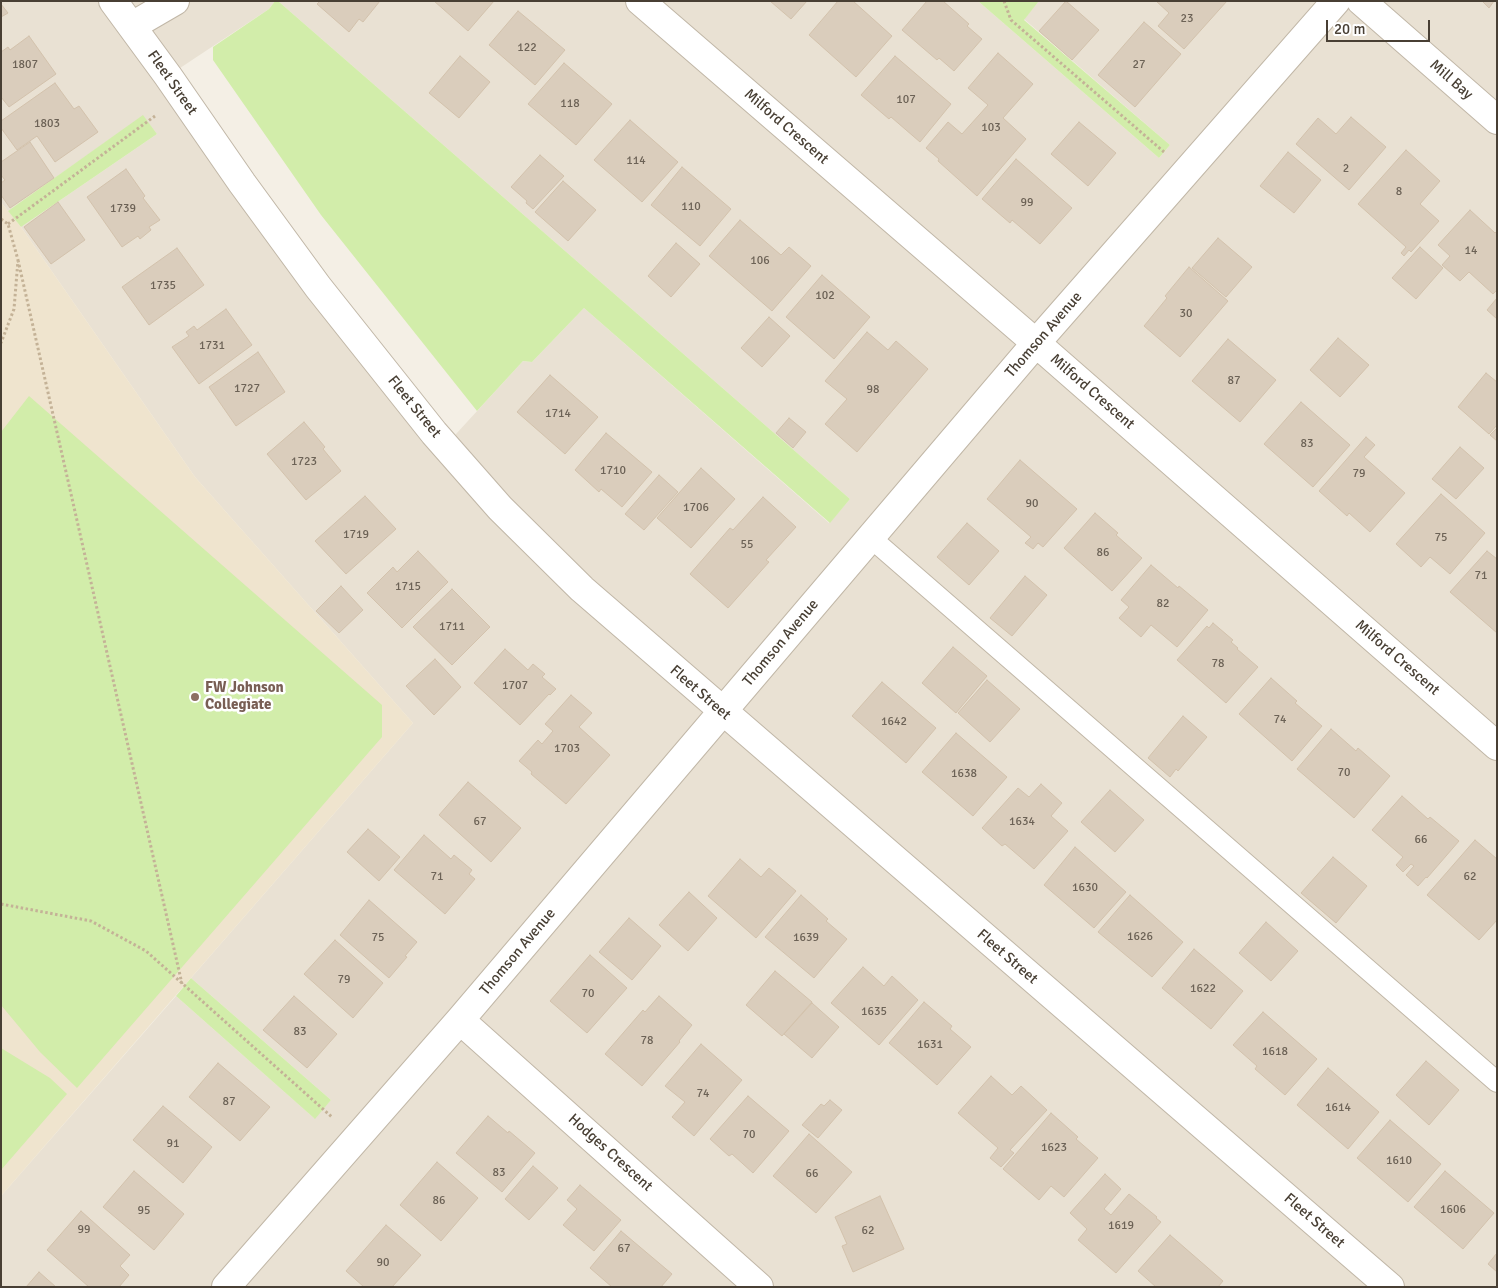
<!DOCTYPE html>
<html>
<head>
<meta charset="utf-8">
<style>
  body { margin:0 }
  #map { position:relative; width:1498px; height:1288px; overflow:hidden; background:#f4efe5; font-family:Signika,sans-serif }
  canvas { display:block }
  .frame { position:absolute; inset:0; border:2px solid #483f34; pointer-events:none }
  .scale { position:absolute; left:1326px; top:20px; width:104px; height:22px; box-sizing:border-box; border:2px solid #483f34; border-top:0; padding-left:6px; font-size:15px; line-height:18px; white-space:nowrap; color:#483f34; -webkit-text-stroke:4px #fff; paint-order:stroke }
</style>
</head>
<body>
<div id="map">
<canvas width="1498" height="1288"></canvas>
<div class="frame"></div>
<div class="scale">20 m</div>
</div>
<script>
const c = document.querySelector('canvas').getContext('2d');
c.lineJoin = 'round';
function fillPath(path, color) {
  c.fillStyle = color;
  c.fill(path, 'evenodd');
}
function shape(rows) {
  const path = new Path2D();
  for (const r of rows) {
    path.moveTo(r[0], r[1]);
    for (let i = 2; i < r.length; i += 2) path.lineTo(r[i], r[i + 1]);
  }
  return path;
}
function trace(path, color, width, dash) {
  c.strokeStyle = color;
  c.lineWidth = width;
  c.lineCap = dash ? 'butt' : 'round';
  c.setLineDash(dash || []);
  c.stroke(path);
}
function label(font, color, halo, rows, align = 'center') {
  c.font = font + ' Signika,sans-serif';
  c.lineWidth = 5;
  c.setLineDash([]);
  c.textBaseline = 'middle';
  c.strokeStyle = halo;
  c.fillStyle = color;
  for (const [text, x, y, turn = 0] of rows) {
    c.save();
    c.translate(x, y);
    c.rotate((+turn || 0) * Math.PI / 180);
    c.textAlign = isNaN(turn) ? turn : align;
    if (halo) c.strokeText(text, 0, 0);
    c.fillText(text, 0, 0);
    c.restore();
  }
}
const residential = shape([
  [1,1,275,1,269,9,168,76,445,446,523,361,532,362,584,308,829,523,850,499,278,1,978,1,1159,158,1170,145,1024,19,1039,1,1497,1,1497,1287,1,1287,1,1196,176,996,314,1118,331,1100,191,978,413,723,195,477,21,227,157,134,143,116,8,211,1,202]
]);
const education = shape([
  [1,202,21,227,195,477,413,723,1,1196]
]);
const green = shape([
  [275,1,278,1,850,499,830,523,584,308,532,362,523,361,477,411,321,215,213,60,213,47,269,9],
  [978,1,1039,1,1024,20,1170,145,1159,158],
  [143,115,157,134,21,227,8,211],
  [29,396,382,705,382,737,77,1088,40,1052,1,1005,1,432],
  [191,978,331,1100,315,1119,176,996],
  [1,1048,50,1078,67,1094,1,1170]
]);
const building = shape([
  [320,1,380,1,363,22,359,19,349,32,317,4,320,1],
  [434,1,494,1,468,31,434,1],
  [770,1,807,1,791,19,770,1],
  [838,1,853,1,892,36,856,77,809,35,838,1],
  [927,1,943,1,969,24,967,26,982,39,954,71,939,58,937,60,902,30,927,1],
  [1066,1,1099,30,1072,60,1039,31,1066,1],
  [1156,1,1227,1,1184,49,1158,26,1169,13,1156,1],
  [1482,1,1494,1,1489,8,1482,1],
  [1,4,8,13,1,17,1,4],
  [518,11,565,50,535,85,489,45,518,11],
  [1144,22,1181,54,1135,107,1098,75,1144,22],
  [29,36,56,74,9,107,1,97,1,52,8,47,10,50,29,36],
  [998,53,1033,84,1003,118,1026,139,977,196,938,161,939,159,926,148,948,122,962,134,988,105,968,88,998,53],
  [460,56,490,82,459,118,429,93,460,56],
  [895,56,951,104,920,142,891,117,889,119,861,95,895,56],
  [564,63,612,104,576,145,528,104,564,63],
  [55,83,74,109,79,106,98,132,55,162,37,136,17,150,1,128,1,121,55,83],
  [1351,117,1386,147,1349,190,1296,144,1318,118,1336,134,1351,117],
  [630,120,678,162,642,202,594,160,630,120],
  [1079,122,1116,153,1088,186,1051,154,1079,122],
  [30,142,54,178,10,208,1,195,1,183,5,180,1,175,1,162,30,142],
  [1406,150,1440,181,1420,204,1439,221,1411,252,1409,250,1404,256,1401,253,1406,247,1358,204,1406,150],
  [1288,152,1321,180,1294,213,1260,186,1288,152],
  [540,155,564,176,533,209,526,203,527,201,511,187,540,155],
  [1016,159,1072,208,1040,244,1012,220,1010,223,982,199,1016,159],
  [682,167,731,209,700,246,651,205,682,167],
  [126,169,145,196,143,198,160,220,149,227,151,230,140,239,138,236,122,247,87,197,126,169],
  [563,181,596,210,568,241,535,212,563,181],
  [58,202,85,240,51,264,24,227,58,202],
  [1470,210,1495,233,1497,231,1497,290,1493,294,1469,272,1460,281,1442,265,1450,256,1438,245,1470,210],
  [740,220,781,255,789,247,811,266,772,311,709,256,740,220],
  [1218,238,1252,267,1226,297,1192,268,1218,238],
  [676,243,700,264,671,297,648,276,676,243],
  [1420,247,1443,268,1416,299,1392,278,1420,247],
  [177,248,204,285,149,325,122,287,177,248],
  [1189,267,1228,301,1180,357,1144,326,1167,298,1165,296,1189,267],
  [822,275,870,317,834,359,786,317,822,275],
  [1497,298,1497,319,1487,310,1497,298],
  [226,309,252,345,199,384,172,347,189,336,186,332,194,326,197,330,226,309],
  [769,317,790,336,762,367,741,348,769,317],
  [867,332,888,350,896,341,928,369,857,452,825,424,847,399,825,381,867,332],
  [1338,338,1369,365,1340,397,1310,370,1338,338],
  [1228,339,1276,380,1240,422,1192,381,1228,339],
  [258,352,285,392,236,426,209,387,258,352],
  [1486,373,1497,382,1497,425,1489,434,1458,407,1486,373],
  [550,375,598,417,565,454,517,412,550,375],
  [1301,402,1350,445,1313,487,1264,444,1301,402],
  [789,418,806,432,793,448,776,433,789,418],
  [304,422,325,447,323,449,341,471,306,500,267,454,304,422],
  [1497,428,1497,441,1490,435,1497,428],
  [606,433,652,472,622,507,601,489,599,492,575,470,606,433],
  [1366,437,1375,445,1364,457,1405,493,1370,532,1349,513,1347,516,1319,491,1366,437],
  [1460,447,1484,468,1456,499,1432,479,1460,447],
  [1020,460,1077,509,1043,547,1038,543,1033,549,1025,543,1031,537,987,499,1020,460],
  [701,468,735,499,691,548,657,518,701,468],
  [659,475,678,492,644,530,625,514,659,475],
  [1441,494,1485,533,1450,574,1430,557,1421,567,1396,544,1441,494],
  [365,496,396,529,346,574,315,541,365,496],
  [763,497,796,527,766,560,769,562,728,608,690,574,730,528,733,530,763,497],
  [1095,513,1118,533,1116,535,1142,558,1112,591,1064,548,1095,513],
  [967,523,999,551,969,585,937,557,967,523],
  [418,551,448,582,402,628,367,593,393,567,397,572,418,551],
  [1487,551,1497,559,1497,633,1450,592,1487,551],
  [1151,565,1178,588,1179,586,1208,610,1177,647,1151,625,1141,637,1119,618,1129,607,1121,600,1151,565],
  [1025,576,1047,595,1012,636,990,618,1025,576],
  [341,586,363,610,339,633,316,611,341,586],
  [452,589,490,627,452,665,413,627,452,589],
  [1213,623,1233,640,1231,642,1238,648,1237,649,1258,667,1226,703,1177,660,1207,626,1209,628,1213,623],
  [953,647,987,676,956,713,922,683,953,647],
  [505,649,528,670,533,664,545,674,542,677,556,689,550,695,549,694,520,725,474,683,505,649],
  [435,659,461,687,434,715,406,686,435,659],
  [1271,678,1297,701,1295,703,1322,726,1292,761,1239,714,1271,678],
  [987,680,1020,709,990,742,958,713,987,680],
  [882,682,936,728,906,763,852,716,882,682],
  [571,695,592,713,579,727,610,755,566,804,531,774,532,772,519,761,538,740,542,744,553,731,545,724,571,695],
  [1183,716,1207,737,1178,771,1176,769,1170,777,1148,758,1183,716],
  [1331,729,1356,751,1358,748,1390,776,1354,818,1297,769,1331,729],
  [956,733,1007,777,973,816,922,772,956,733],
  [468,782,521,828,491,862,439,815,468,782],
  [1041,784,1062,803,1051,816,1068,831,1034,869,1005,844,1002,846,982,828,1018,788,1029,797,1041,784],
  [1110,790,1144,820,1115,852,1081,822,1110,790],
  [1402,796,1428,819,1430,817,1459,841,1427,878,1426,877,1418,886,1406,875,1414,866,1411,864,1403,872,1396,865,1403,857,1372,830,1402,796],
  [368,829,400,857,379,881,347,852,368,829],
  [424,835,451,859,454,855,472,870,469,874,475,879,445,914,394,870,424,835],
  [1475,840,1497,859,1497,920,1479,940,1427,895,1475,840],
  [1075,847,1126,892,1094,928,1044,885,1075,847],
  [1333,857,1367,886,1336,923,1301,893,1333,857],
  [740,859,761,877,769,868,796,891,756,938,708,896,740,859],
  [689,892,717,918,688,951,659,925,689,892],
  [801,895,828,919,826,921,847,939,814,978,765,937,801,895],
  [1130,895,1183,942,1152,977,1098,932,1130,895],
  [369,900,417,942,405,956,407,957,389,978,340,935,369,900],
  [629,918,661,946,632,980,599,952,629,918],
  [1266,922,1298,951,1271,981,1239,953,1266,922],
  [335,940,383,983,353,1018,304,974,335,940],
  [1194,949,1243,991,1211,1029,1162,988,1194,949],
  [590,955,627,988,587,1033,550,1001,590,955],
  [863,967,884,986,892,976,918,1000,879,1045,831,1003,863,967],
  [775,971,812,1002,782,1036,746,1005,775,971],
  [294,996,337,1034,307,1068,263,1030,294,996],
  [659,996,692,1025,679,1041,680,1042,642,1086,605,1054,643,1010,645,1012,659,996],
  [924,1002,952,1026,950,1029,971,1047,937,1085,889,1043,924,1002],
  [812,1003,839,1027,812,1058,784,1034,812,1003],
  [1263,1012,1317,1059,1285,1095,1255,1069,1257,1066,1233,1045,1263,1012],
  [701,1044,742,1080,694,1136,672,1117,685,1102,665,1086,701,1044],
  [1426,1061,1459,1090,1429,1125,1396,1095,1426,1061],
  [218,1063,270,1107,240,1141,189,1097,218,1063],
  [1328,1068,1379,1112,1348,1149,1297,1105,1328,1068],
  [991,1076,1012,1095,1021,1086,1047,1110,1010,1150,1014,1153,1001,1167,990,1158,998,1148,958,1113,991,1076],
  [748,1096,789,1131,753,1173,732,1154,729,1156,710,1139,748,1096],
  [830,1100,842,1110,818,1138,802,1125,821,1104,824,1106,830,1100],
  [163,1106,212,1147,183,1183,133,1140,163,1106],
  [1051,1113,1078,1137,1076,1139,1098,1158,1064,1197,1051,1186,1039,1200,1003,1169,1051,1113],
  [488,1116,508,1133,509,1131,535,1153,502,1192,456,1153,488,1116],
  [1390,1120,1441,1164,1408,1202,1357,1158,1390,1120],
  [809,1134,852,1172,816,1213,773,1176,809,1134],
  [437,1162,478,1198,441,1241,400,1205,437,1162],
  [533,1166,558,1188,529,1220,505,1199,533,1166],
  [134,1171,184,1214,154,1250,103,1207,134,1171],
  [1445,1171,1494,1213,1463,1249,1414,1207,1445,1171],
  [1105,1174,1121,1189,1104,1209,1111,1215,1129,1194,1157,1217,1156,1218,1161,1222,1116,1273,1078,1240,1087,1229,1070,1213,1105,1174],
  [580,1185,621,1220,594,1251,563,1225,577,1209,567,1200,580,1185],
  [880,1196,904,1249,853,1272,842,1246,847,1244,835,1217,880,1196],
  [81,1211,130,1255,120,1266,129,1275,119,1287,89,1287,47,1250,81,1211],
  [386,1225,421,1255,392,1287,364,1287,346,1271,386,1225],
  [621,1231,672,1274,661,1287,612,1287,590,1268,621,1231],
  [1170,1235,1223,1281,1218,1287,1156,1287,1138,1271,1170,1235],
  [1497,1253,1497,1272,1488,1264,1497,1253],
  [39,1272,56,1287,26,1287,39,1272]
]);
const path = shape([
  [1004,1,1011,20,1164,152],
  [1,219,8,224,18,260,14,309,1,343],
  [8,224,155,116],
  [18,260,182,984],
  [1,904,91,921,146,951,333,1118]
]);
const service = shape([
  [871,538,1497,1082]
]);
const minor = shape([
  [640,1,1036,343,1497,746],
  [1361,1,1497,120],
  [460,1020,759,1287],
  [226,1287,460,1020,1036,343,1336,1]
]);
const tertiary = shape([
  [113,1,168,76,242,183,318,287,434,433,500,508,582,589,1390,1287],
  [132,26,175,1]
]);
const markers = [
  [195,697,5,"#8d6e63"]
];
const numberNames = [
  ["23",1187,19],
  ["122",527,48],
  ["1807",25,65],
  ["27",1139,65],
  ["107",906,100],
  ["118",570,104],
  ["1803",47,124],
  ["103",991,128],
  ["114",636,161],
  ["2",1346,169],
  ["8",1399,192],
  ["99",1027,203],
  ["110",691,207],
  ["1739",123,209],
  ["14",1471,251],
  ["106",760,261],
  ["1735",163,286],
  ["102",825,296],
  ["30",1186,314],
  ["1731",212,346],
  ["87",1234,381],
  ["1727",247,389],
  ["98",873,390],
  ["1714",558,414],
  ["83",1307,444],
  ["1723",304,462],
  ["1710",613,471],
  ["79",1359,474],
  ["90",1032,504],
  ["1706",696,508],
  ["1719",356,535],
  ["75",1441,538],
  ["55",747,545],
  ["86",1103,553],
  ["71",1481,576],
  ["1715",408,587],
  ["82",1163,604],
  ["1711",452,627],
  ["78",1218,664],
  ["1707",515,686],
  ["74",1280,720],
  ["1642",894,722],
  ["1703",567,749],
  ["70",1344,773],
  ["1638",964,774],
  ["67",480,822],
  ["1634",1022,822],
  ["66",1421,840],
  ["71",437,877],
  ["62",1470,877],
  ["1630",1085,888],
  ["1626",1140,937],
  ["75",378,938],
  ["1639",806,938],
  ["79",344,980],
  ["1622",1203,989],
  ["70",588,994],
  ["1635",874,1012],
  ["83",300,1032],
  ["78",647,1041],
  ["1631",930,1045],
  ["1618",1275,1052],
  ["74",703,1094],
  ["87",229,1102],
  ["1614",1338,1108],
  ["70",749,1135],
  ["91",173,1144],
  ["1623",1054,1148],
  ["1610",1399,1161],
  ["83",499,1173],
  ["66",812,1174],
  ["86",439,1201],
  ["1606",1453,1210],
  ["95",144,1211],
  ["1619",1121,1226],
  ["99",84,1230],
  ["62",868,1231],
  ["67",624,1249],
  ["90",383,1263]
];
const streetNames = [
  ["Mill Bay",1451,80,41],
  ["Fleet Street",172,83,55],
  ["Milford Crescent",786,127,41],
  ["Thomson Avenue",1044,335,-49],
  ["Milford Crescent",1092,392,41],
  ["Fleet Street",414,407,51],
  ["Thomson Avenue",781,643,-50],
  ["Milford Crescent",1397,658,41],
  ["Fleet Street",700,693,41],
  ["Thomson Avenue",518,952,-50],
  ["Fleet Street",1007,957,41],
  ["Hodges Crescent",610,1153,42],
  ["Fleet Street",1314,1221,41]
];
const educationNames = [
  ["FW Johnson",205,688],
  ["Collegiate",205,705]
];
fillPath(residential, '#e9e1d3');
fillPath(education, '#efe4ce');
fillPath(green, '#d2edaa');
fillPath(building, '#dacdbc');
trace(building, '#d3c2ac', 1);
trace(service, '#c1b7a7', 22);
trace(minor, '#c1b7a7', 30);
trace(tertiary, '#c1b7a7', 30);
trace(path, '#c4b297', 3, [2.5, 2.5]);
trace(service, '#fff', 20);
trace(minor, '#fff', 28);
trace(tertiary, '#fff', 28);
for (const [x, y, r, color] of markers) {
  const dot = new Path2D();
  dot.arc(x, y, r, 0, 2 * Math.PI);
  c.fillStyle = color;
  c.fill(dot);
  trace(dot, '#fff', 2);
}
label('12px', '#6c6256', null, numberNames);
label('15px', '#483f34', '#fff', streetNames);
label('bold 15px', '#785e54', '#fff', educationNames, 'left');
</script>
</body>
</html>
